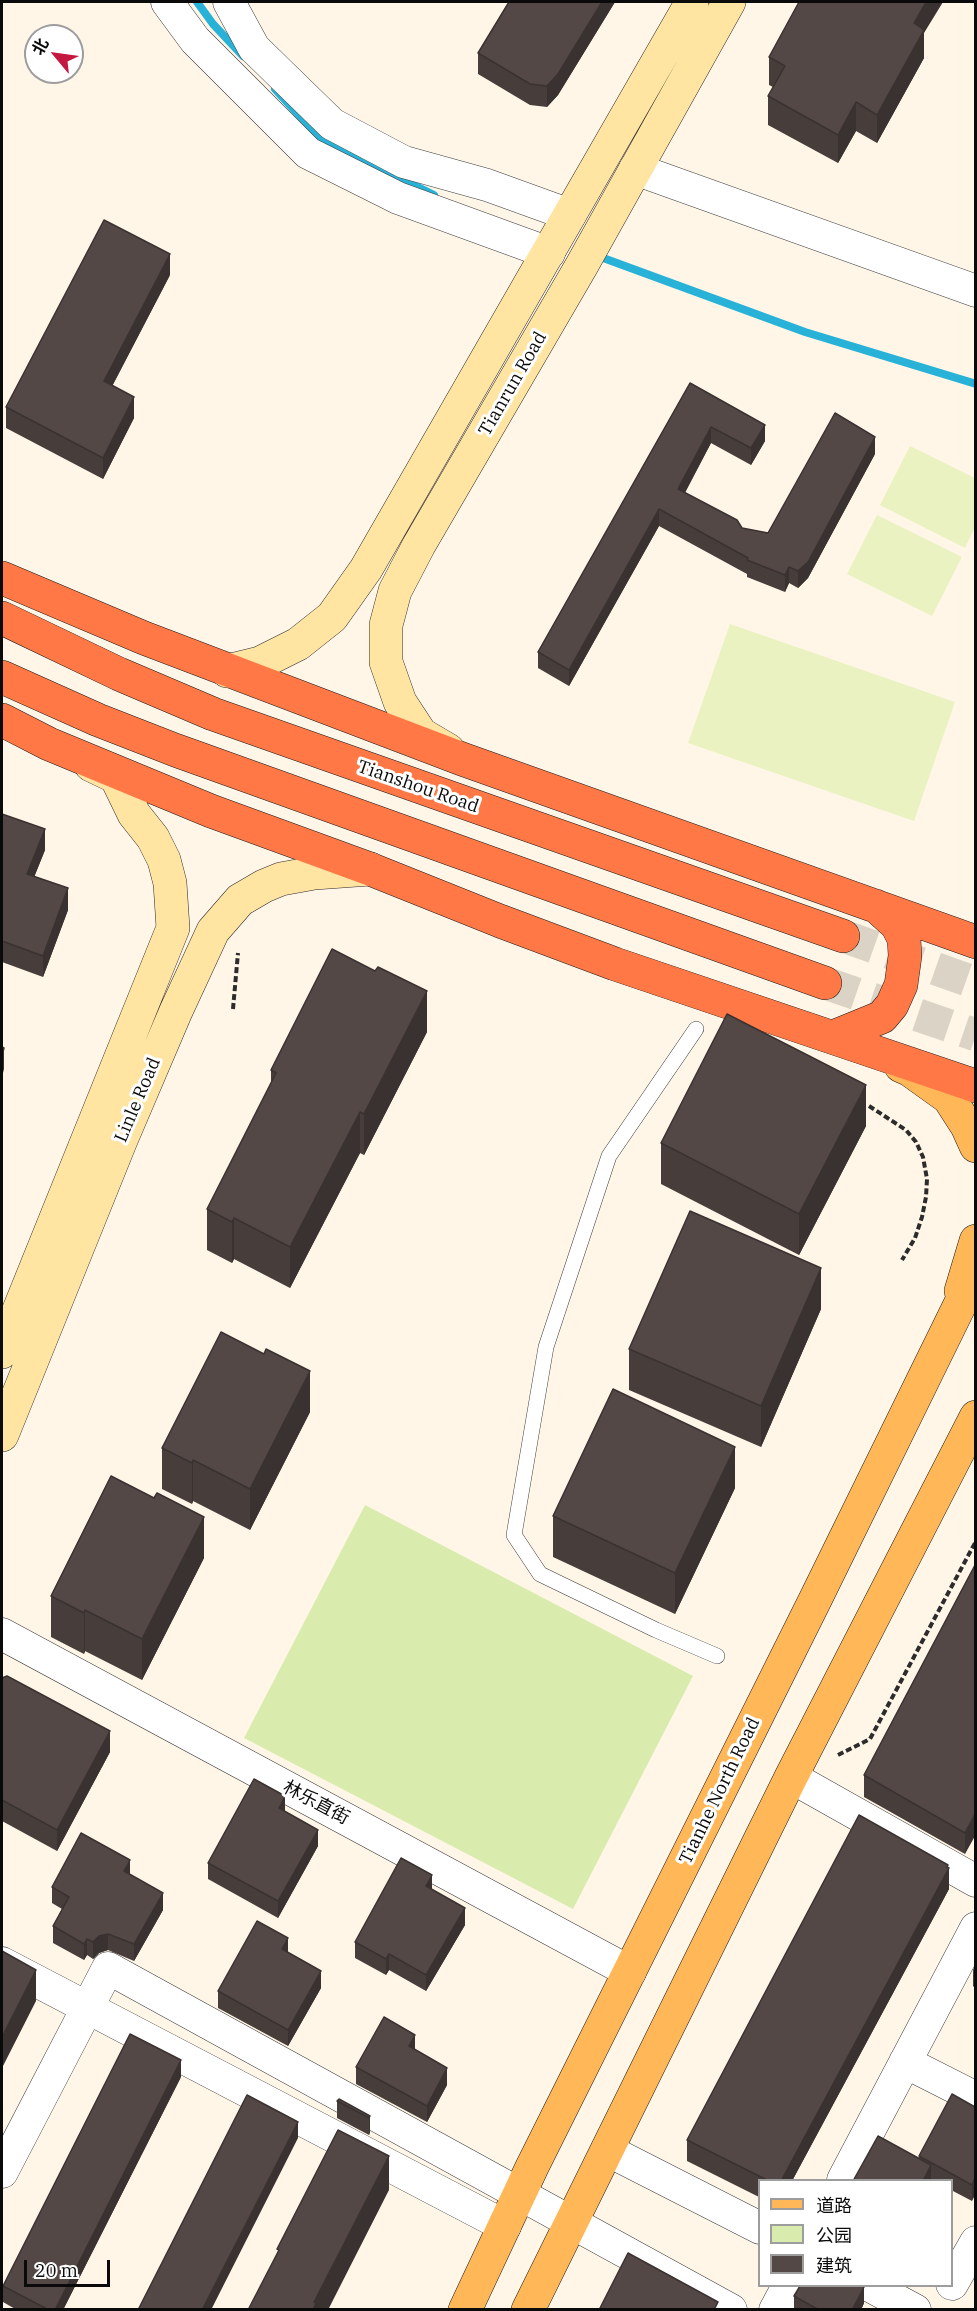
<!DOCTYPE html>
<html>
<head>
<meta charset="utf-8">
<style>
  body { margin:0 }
  #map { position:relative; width:977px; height:2311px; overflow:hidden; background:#fff6e7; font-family:"IBM Plex Serif","Noto Sans SC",serif }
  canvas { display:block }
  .frame { position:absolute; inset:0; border:3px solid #0a0a0a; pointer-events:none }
  .legend { position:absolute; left:758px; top:2179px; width:195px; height:108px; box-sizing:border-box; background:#fff; border:2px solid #9d9d9d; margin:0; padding:8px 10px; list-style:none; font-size:18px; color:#0a0a0a }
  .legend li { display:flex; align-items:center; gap:12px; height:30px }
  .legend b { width:30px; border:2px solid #9d9d9d }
  .north { position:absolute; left:24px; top:24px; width:60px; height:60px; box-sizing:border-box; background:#fff; border:2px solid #9d9d9d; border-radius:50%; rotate:299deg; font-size:16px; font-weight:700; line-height:24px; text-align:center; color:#0a0a0a }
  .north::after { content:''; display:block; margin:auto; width:21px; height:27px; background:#c41840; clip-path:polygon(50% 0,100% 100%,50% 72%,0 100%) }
  .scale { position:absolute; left:24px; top:2260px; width:86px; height:27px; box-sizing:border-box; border:3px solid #0a0a0a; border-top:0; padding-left:8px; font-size:18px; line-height:21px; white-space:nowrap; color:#0a0a0a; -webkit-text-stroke:4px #fff; paint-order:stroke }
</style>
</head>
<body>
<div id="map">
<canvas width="977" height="2311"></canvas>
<div class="frame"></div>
<ul class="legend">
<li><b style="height:8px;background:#ffb757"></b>道路</li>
<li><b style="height:16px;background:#d9ecae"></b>公园</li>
<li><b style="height:16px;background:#534846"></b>建筑</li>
</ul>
<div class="north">北</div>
<div class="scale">20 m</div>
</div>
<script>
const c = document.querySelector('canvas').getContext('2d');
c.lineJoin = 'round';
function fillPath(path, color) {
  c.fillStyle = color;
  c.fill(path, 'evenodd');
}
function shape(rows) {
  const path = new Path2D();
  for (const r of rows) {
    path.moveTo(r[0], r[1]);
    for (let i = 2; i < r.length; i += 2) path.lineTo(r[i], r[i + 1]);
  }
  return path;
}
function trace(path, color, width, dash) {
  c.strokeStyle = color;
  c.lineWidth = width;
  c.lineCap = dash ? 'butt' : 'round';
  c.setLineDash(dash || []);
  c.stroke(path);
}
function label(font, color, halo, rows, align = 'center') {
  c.font = font + ' "IBM Plex Serif","Noto Sans SC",serif';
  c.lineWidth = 6;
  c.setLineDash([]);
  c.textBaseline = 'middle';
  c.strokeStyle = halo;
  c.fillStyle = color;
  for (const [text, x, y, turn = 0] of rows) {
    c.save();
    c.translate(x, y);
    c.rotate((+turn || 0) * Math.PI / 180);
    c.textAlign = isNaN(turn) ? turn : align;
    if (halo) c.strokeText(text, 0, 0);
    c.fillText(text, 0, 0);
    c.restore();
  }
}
const green = shape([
  [365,1505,693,1676,573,1909,244,1738]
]);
const pitch = shape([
  [910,446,975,478,975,527,965,548,880,505],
  [877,515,962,557,932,616,847,574],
  [730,624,955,702,914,821,688,743]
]);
const stream = shape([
  [197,2,213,24,243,56],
  [275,89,321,139,434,195],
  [595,255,805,332,976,384]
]);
const highwayTunnel = shape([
  [843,936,976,983],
  [825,983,976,1035]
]);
const path = shape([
  [233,1009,238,953],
  [869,1106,906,1130,916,1142,923,1157,927,1179,926,1197,922,1217,915,1238,902,1260],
  [838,1755,870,1739,976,1541]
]);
const lane = shape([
  [696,1029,609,1156,546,1347,514,1535,540,1574,656,1630,717,1656]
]);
const street = shape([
  [167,2,195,40,308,153,398,198,549,253],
  [229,2,254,48,332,124,404,162,487,185,570,215],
  [635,169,976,291],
  [2,1634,630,1972],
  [791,1777,976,1881],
  [2,1963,505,2226],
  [905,2062,976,2098],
  [607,2150,760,2228],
  [2,2172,108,1968,731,2310],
  [843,2180,976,1928],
  [952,2284,976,2242],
  [870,2286,915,2310],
  [775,2310,788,2286]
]);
const secondary = shape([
  [227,671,260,663,298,644,332,617,366,569,692,2],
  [448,750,421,734,400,702,386,662,386,625,395,591,419,545,582,265,729,2],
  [2,1352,173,928,170,883,164,860,153,838,134,814,116,777,91,765],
  [2,1435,121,1140,176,1011,213,931,240,900,264,886,281,879,314,873,370,869]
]);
const primary = shape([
  [901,1066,910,1070,949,1098,967,1126,976,1146],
  [961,1291,976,1241],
  [465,2310,532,2167,816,1598,976,1272],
  [528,2310,791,1777,976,1417]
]);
const highway = shape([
  [2,578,144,638,462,759,976,942],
  [2,618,119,674,213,714,843,936],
  [2,677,98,720,175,750,825,983],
  [2,720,49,744,211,811,370,869,500,921,615,964,976,1086],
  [833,1037,882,1017,892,1005,901,985,905,956,904,939,897,925,876,906]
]);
const wall = shape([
  [509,2,615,2,558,95,547,107,530,105,478,74,478,53],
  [924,33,924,58,877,143,856,131,838,163,768,125,768,96,773,87,769,85,769,57],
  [170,275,112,386,134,418,103,479,6,428,6,407],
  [690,383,765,441,751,465,711,443,685,493,742,528,768,533,875,454,808,578,798,588,789,583,785,592,747,577,747,574,659,526,569,686,538,668,538,652],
  [2,814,45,850,34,877,68,910,43,977,2,962],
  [427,1032,364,1155,360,1153,290,1288,234,1259,232,1263,207,1250,207,1209,271,1083,271,1070],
  [866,1126,799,1255,661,1184,661,1143],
  [821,1309,761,1447,629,1390,629,1349],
  [310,1412,250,1530,193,1501,192,1504,162,1489,162,1448],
  [735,1488,675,1614,553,1557,553,1516],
  [204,1558,142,1680,85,1651,84,1654,51,1637,51,1596],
  [975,1565,965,1854,864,1797,864,1775],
  [2,1678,110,1752,57,1851,2,1821],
  [285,1811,318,1846,278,1918,208,1879,208,1863],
  [948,1868,949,1889,792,2181,759,2181,759,2197,687,2161,687,2140],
  [130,1875,163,1910,134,1961,108,1950,99,1953,93,1959,87,1955,84,1960,53,1943,53,1926,62,1909,52,1903,52,1887],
  [432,1890,465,1925,426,1991,389,1970,386,1975,355,1958,355,1942],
  [288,1953,321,1988,288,2046,218,2008,218,1991],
  [975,1965,975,1988,973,1986,973,1970],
  [975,2051,975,2072,974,2071,974,2055],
  [356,2067,447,2085,427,2122,356,2084],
  [181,2077,63,2310,17,2310,3,2302,3,2286],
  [337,2101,370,2116,370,2132,369,2135,337,2118],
  [975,2107,972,2201,951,2190,951,2181,934,2181,931,2179,931,2181,919,2158,919,2156],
  [794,2296,864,2303,861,2310,794,2310]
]);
const shadedWall = shape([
  [602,2,615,2,558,95,547,107,547,86],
  [926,2,943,2,924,33,924,58,877,143,877,115,914,23],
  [856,102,856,131,838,163,838,135],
  [170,254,170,275,104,402,104,381],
  [134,397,134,418,103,479,103,458],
  [765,425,765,441,751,465,751,448],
  [711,427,711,443,678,505,678,489],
  [875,437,875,454,808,578,798,588,798,571],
  [659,509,659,526,569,686,569,670],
  [789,567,789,583,785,592,785,575],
  [45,829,45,850,27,895,27,874],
  [68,888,68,910,43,977,43,956],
  [427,991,427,1032,364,1155,364,1114],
  [4,1048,4,1069,2,1077,2,1056],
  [866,1085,866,1126,799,1255,799,1214],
  [360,1112,360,1153,290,1288,290,1247],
  [234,1218,234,1259,232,1263,232,1222],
  [821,1268,821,1309,761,1447,761,1406],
  [310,1371,310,1412,250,1530,250,1489],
  [735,1447,735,1488,675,1614,675,1573],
  [193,1460,193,1501,192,1504,192,1463],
  [204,1517,204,1558,142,1680,142,1639],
  [85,1610,85,1651,84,1654,84,1613],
  [110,1731,110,1752,57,1851,57,1830],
  [285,1796,285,1813,279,1808],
  [975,1814,975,1836,965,1854,965,1833],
  [318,1830,318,1846,278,1918,278,1901],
  [130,1860,130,1877,124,1871],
  [948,1865,948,1870,949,1868,949,1889,792,2181,781,2181],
  [432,1875,432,1892,426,1886],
  [163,1893,163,1910,134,1961,134,1944],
  [465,1908,465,1925,426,1991,426,1975],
  [108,1934,108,1950,99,1953,93,1959,93,1942,99,1936],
  [288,1938,288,1954,282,1949],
  [87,1939,87,1955,84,1960,84,1944],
  [389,1954,389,1970,386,1975,386,1959],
  [36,1970,36,2001,2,2068,2,2037],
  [321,1971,321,1988,288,2046,288,2030],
  [415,2035,415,2051,409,2046],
  [181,2060,181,2077,63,2310,55,2310],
  [447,2068,447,2085,427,2122,427,2106],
  [370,2116,370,2132,369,2135,369,2118],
  [298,2122,298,2138,211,2310,202,2310],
  [389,2156,389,2190,328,2310,313,2310,314,2302],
  [931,2165,931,2181,923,2181],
  [975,2178,975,2195,972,2201,972,2185],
  [864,2287,864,2303,861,2310,852,2310]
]);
const building = shape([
  [509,2,602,2,558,74,547,86,530,84,478,53,509,2],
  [799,2,926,2,914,23,924,30,877,115,856,102,838,135,768,96,785,66,769,57,799,2],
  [104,220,170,254,104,381,134,397,103,458,6,407,104,220],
  [690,383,765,425,751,448,711,427,678,489,737,520,742,528,768,533,835,413,875,437,808,562,798,571,789,567,785,575,747,560,748,558,659,509,569,670,538,652,690,383],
  [2,814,45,829,27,874,68,888,43,956,2,941,2,942,2,814],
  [332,949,375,971,378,967,427,991,364,1114,360,1112,290,1247,234,1218,232,1222,207,1209,276,1073,271,1070,332,949],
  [727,1014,866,1085,799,1214,661,1143,727,1014],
  [2,1047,4,1048,2,1056,2,1047],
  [690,1211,821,1268,761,1406,629,1349,690,1211],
  [221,1332,264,1354,266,1349,310,1371,250,1489,193,1460,192,1463,162,1448,221,1332],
  [613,1389,735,1447,675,1573,553,1516,613,1389],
  [111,1476,154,1498,157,1493,204,1517,142,1639,85,1610,84,1613,51,1596,111,1476],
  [975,1565,975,1814,965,1833,864,1775,975,1565],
  [7,1676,110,1731,57,1830,2,1800,2,1678,7,1676],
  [254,1779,285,1796,279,1808,318,1830,278,1901,208,1863,254,1779],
  [859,1815,948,1865,947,1867,949,1868,781,2181,769,2181,687,2140,859,1815],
  [81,1833,130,1860,124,1871,163,1893,134,1944,108,1934,99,1936,93,1942,87,1939,84,1944,53,1926,69,1897,52,1887,81,1833],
  [401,1858,432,1875,426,1886,465,1908,426,1975,389,1954,386,1959,355,1942,401,1858],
  [257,1921,288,1938,282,1949,321,1971,288,2030,218,1991,257,1921],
  [2,1951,36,1970,2,2037,2,1951],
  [384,2017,415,2035,409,2046,447,2068,427,2106,356,2067,384,2017],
  [130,2034,181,2060,55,2310,49,2310,3,2286,130,2034],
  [952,2094,975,2107,975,2178,972,2185,919,2156,952,2094],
  [247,2095,298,2122,202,2310,138,2310,247,2095],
  [339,2099,370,2116,369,2118,337,2101,339,2099],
  [338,2130,389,2156,314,2302,316,2303,313,2310,248,2310,279,2250,277,2249,338,2130],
  [878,2136,931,2165,923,2181,853,2181,878,2136],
  [628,2253,718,2302,714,2310,599,2310,628,2253],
  [800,2286,863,2286,864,2287,852,2310,819,2310,794,2296,800,2286]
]);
const streetNames = [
  ["Tianrun Road",513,384,-60],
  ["Tianshou Road",418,787,19],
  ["Linle Road",138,1100,-67],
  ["Tianhe North Road",720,1791,-64],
  ["林乐直街",316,1803,28]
];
fillPath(green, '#d9ecae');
fillPath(pitch, '#eaf2c1');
trace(stream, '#28b2d8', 8);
trace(highwayTunnel, '#dad3c6', 33, [33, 16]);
trace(lane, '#3d3d3d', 16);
trace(street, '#3d3d3d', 33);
trace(secondary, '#2c2c2c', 34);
trace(primary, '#1b1b1b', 34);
trace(highway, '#1b1b1b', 34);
trace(path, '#2c2c2c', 4, [6, 3]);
trace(lane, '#fff', 15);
trace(street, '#fff', 32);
trace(secondary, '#ffe4a2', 33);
trace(primary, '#ffb757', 33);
trace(highway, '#ff7845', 33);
fillPath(wall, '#473e3c');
fillPath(shadedWall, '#3a3231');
fillPath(building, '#534846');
trace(building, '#3a3231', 1.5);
label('18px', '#0a0a0a', '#fff', streetNames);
</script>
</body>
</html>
